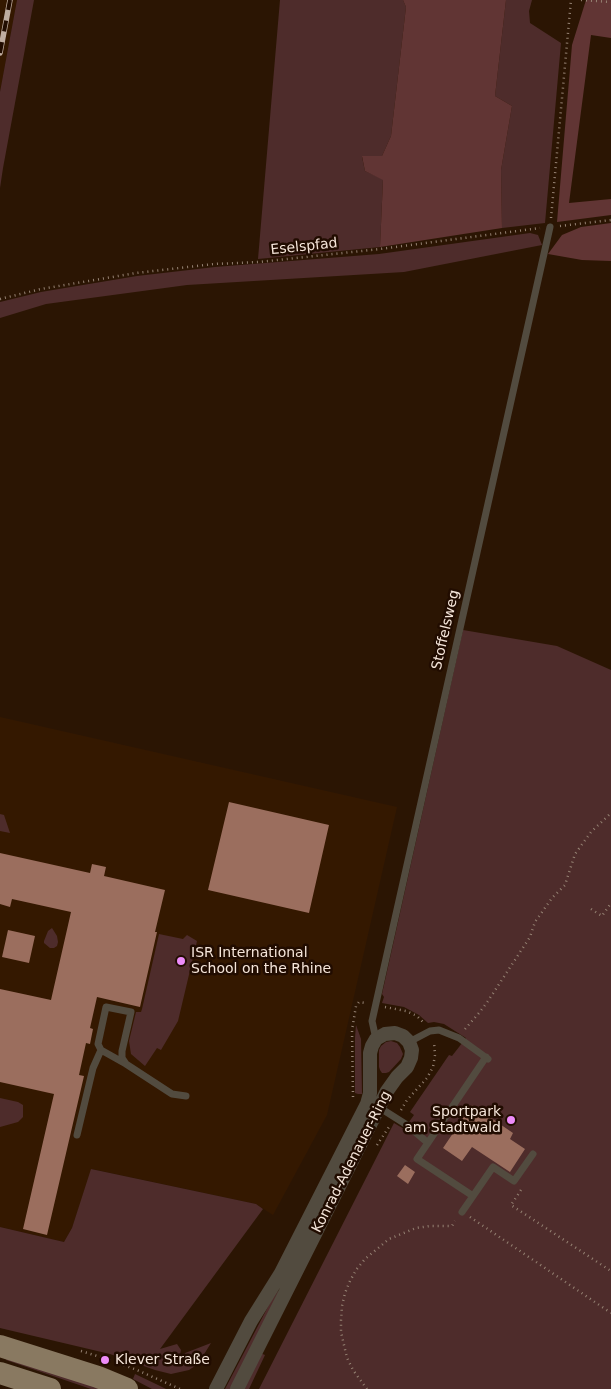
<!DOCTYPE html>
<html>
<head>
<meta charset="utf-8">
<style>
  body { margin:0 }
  canvas { display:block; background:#2b1503 }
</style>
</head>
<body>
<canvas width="611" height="1389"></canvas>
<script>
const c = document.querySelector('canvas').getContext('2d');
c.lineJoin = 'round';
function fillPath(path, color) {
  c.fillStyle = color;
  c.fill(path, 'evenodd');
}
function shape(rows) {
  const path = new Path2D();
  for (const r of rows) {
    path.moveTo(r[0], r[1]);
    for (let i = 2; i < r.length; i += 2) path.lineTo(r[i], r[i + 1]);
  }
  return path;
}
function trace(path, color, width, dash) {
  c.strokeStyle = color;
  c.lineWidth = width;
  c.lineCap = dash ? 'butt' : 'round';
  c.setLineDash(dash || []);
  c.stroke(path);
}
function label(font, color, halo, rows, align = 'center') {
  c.font = font + ' "DejaVu Sans",sans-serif';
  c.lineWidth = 5;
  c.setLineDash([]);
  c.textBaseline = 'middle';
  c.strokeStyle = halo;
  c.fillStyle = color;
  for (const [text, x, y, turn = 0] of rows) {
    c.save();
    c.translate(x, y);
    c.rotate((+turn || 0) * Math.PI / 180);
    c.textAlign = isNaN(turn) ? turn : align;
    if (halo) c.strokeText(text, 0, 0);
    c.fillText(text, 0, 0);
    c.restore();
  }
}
const built = shape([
  [0,0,17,0,0,92],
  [0,717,397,807,327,1115,273,1215,256,1204,92,1169,72,1228,64,1242,0,1227]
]);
const green = shape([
  [17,0,34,0,3,168,0,188,0,92],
  [280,0,403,0,406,7,391,136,382,156,362,157,365,171,383,179,380,247,258,259],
  [506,0,532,0,529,11,530,23,561,43,545,223,502,228,501,170,512,106,495,96],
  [530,233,538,235,542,245,404,272,187,285,46,304,0,318,0,302,41,292,137,276,215,267,379,254],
  [463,630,557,646,611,670,611,1389,259,1389,394,1123,404,1129,414,1115,410,1112,449,1055,452,1056,466,1038,444,1024,434,1022,428,1023,419,1015,404,1007,382,1003,384,997,382,994],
  [0,814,4,815,10,833,0,831],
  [52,928,57,936,58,942,57,946,54,948,50,948,44,943,44,941,48,931],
  [159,934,183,939,187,935,197,941,178,1021,161,1050,157,1048,145,1066,131,1054,129,1041,136,1012,141,1012,142,1009],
  [356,1025,361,1039,362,1094,358,1094,355,1093,355,1038],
  [391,1041,397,1043,400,1047,403,1054,401,1059,389,1072,386,1073,382,1073,380,1070,379,1067,379,1050,381,1046,386,1042],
  [0,1098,18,1102,23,1105,23,1117,18,1122,0,1127],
  [91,1169,256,1204,263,1209,160,1349,177,1344,181,1350,180,1355,211,1343,198,1364,189,1370,171,1374,155,1370,110,1354,0,1328,0,1227,64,1242,72,1228],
  [278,1291,280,1292,231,1389,225,1389,271,1301],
  [260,1353,265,1355,249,1389,242,1389],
  [7,1357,105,1389,91,1389,6,1360],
  [135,1374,158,1385,166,1389,152,1389,133,1379]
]);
const forest = shape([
  [403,0,506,0,495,96,512,106,501,170,502,228,380,247,383,180,365,171,362,156,382,156,391,136,406,7],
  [586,0,611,0,611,38,591,35,569,203,611,199,611,215,557,222,572,45],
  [611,223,611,261,582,260,548,254,562,235,581,227]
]);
const building = shape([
  [229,802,329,825,309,913,208,890],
  [0,853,90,873,92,864,106,867,104,876,165,890,155,932,157,932,140,1007,97,997,90,1028,93,1029,90,1044,86,1043,79,1075,84,1076,47,1235,23,1229,54,1094,0,1082,0,989,51,1000,71,912,12,899,10,907,0,904],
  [8,930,35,936,29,963,2,957],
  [472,1105,513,1133,510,1139,525,1149,510,1172,472,1147,462,1161,443,1148],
  [405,1165,415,1172,408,1184,397,1176]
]);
const path = shape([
  [581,0,611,2],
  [551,218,571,0],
  [560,226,611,220],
  [0,299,41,289,136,273,214,264,259,262,380,249,540,228],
  [591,909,602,916,611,903],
  [385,1007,406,1011,417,1016,423,1022],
  [465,1029,479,1013,488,1001,530,937,535,922,552,898,565,885,575,854,591,832,611,813],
  [353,1097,352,1030,356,1006,359,1002,365,1003],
  [401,1110,407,1100,427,1078,433,1067,435,1055,434,1042],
  [377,1145,389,1127],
  [521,1190,511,1205,611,1271],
  [470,1217,611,1313],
  [81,1351,107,1359,137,1370,180,1389],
  [367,1389,353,1370,347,1358,341,1332,341,1320,342,1306,345,1293,350,1281,356,1270,365,1259,389,1239,416,1228,430,1226,452,1226,455,1221]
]);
const lane = shape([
  [376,1039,372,1021,550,227],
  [409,1042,430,1031,439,1030,459,1038,488,1059],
  [126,1064,101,1050,98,1044,106,1007,131,1012,122,1051,122,1058,126,1064,172,1094,186,1096],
  [377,1106,407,1125,428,1143],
  [77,1135,93,1068,101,1050],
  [473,1196,417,1159,486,1057],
  [462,1212,493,1167,514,1181,533,1154]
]);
const street = shape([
  [216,1389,251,1321,281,1273,367,1104,370,1093,370,1053,372,1046,376,1039,385,1034,395,1033,403,1036,409,1042,412,1050,411,1058,407,1067,397,1077,387,1091,237,1389]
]);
const primary = shape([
  [0,1346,98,1377,127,1389],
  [0,1373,50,1389]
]);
const rail = shape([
  [0,53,10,0]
]);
const markers = [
  [181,961,5,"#ed8cf9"],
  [511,1120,5,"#ed8cf9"],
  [105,1360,5,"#ed8cf9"]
];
const streetNames = [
  ["Eselspfad",304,247,-6],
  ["Stoffelsweg",446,630,-77],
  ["Konrad-Adenauer-Ring",352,1162,-63]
];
const poiNames = [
  ["ISR International",191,953],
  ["School on the Rhine",191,969],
  ["Sportpark",501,1112,"right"],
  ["am Stadtwald",501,1128,"right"],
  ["Klever Straße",115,1360]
];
fillPath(built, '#341800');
fillPath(green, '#4e2c2b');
fillPath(forest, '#613534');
fillPath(building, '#9b6e5e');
trace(path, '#958273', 2.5, [1, 4]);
trace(lane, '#524b3f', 7);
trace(street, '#524b3f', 14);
trace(primary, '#897961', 22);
trace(rail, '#bfada0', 5.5);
trace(rail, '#210c00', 4, [11]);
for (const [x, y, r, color] of markers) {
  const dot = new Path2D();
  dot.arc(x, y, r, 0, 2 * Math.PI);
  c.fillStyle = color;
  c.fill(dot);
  trace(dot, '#210c00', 2);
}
label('14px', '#f5e5d9', '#210c00', streetNames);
label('14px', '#f5e5d9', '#210c00', poiNames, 'left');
</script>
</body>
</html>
